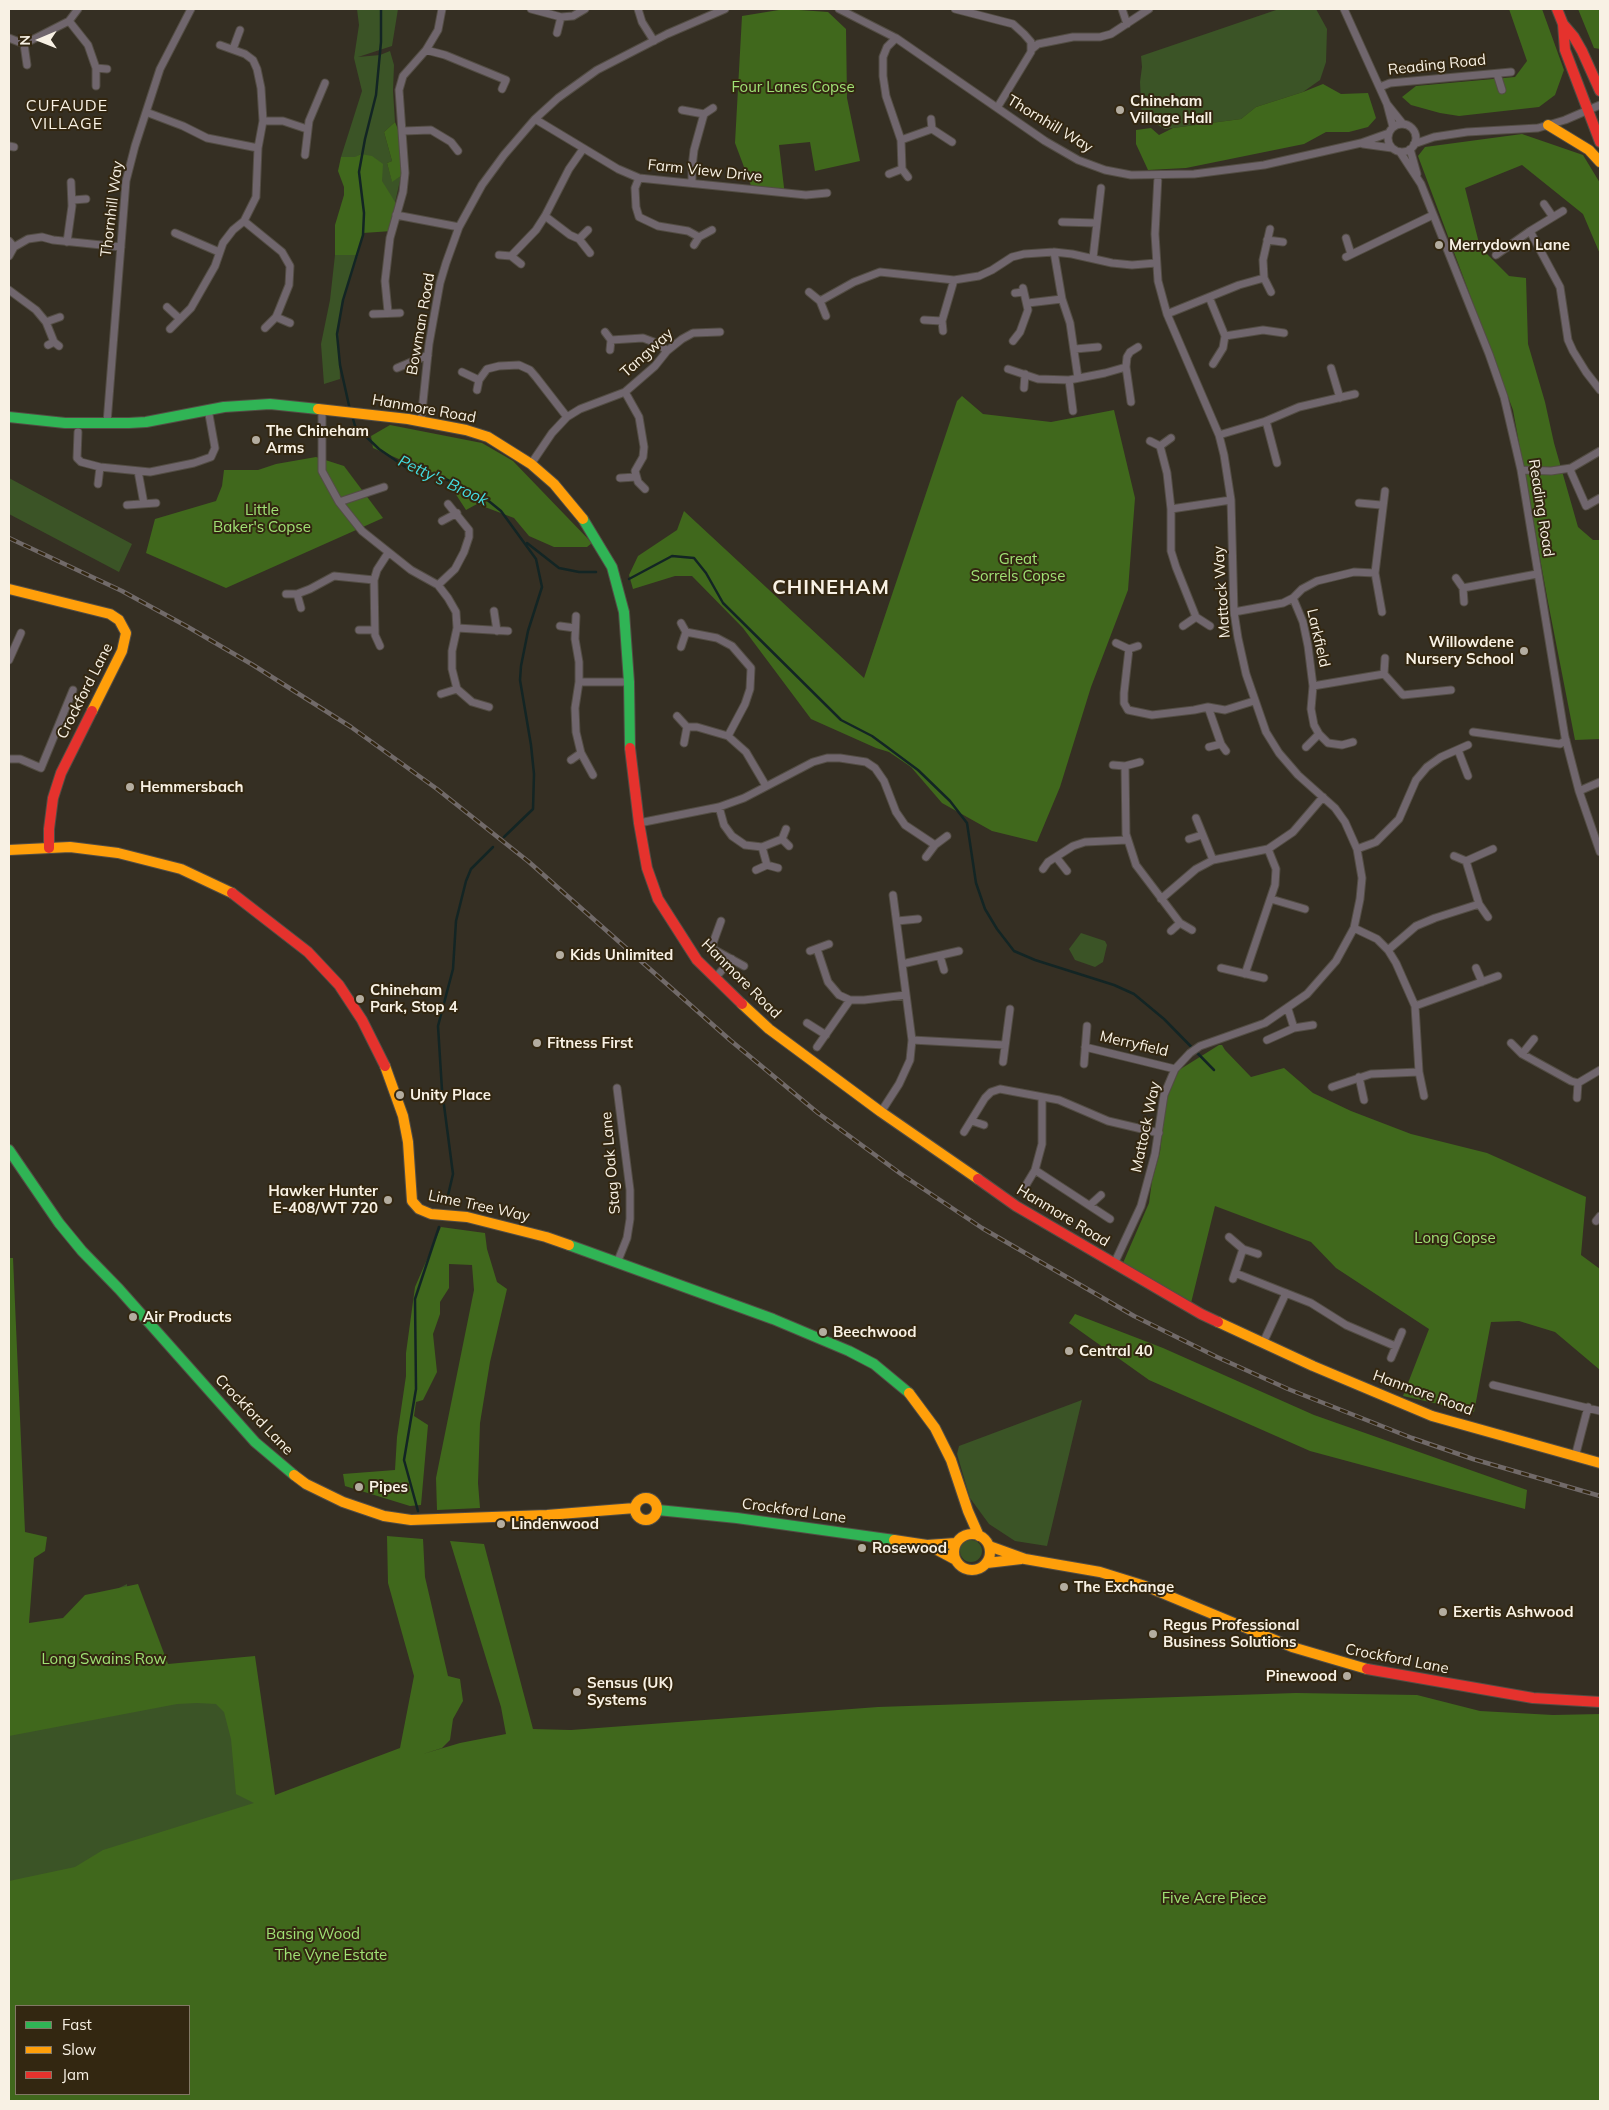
<!DOCTYPE html>
<html>
<head>
<meta charset="utf-8">
<style>
  body { margin:0 }
  #map { position:relative; width:1609px; height:2110px; overflow:hidden; background:#352f23; font-family:Mulish,sans-serif }
  canvas { display:block }
  .frame { position:absolute; inset:0; border:10px solid #f8f1e4; pointer-events:none }
  .legend { position:absolute; left:15px; top:2005px; width:175px; height:90px; box-sizing:border-box; background:#332711; border:1px solid #827865; margin:0; padding:6px 9px; list-style:none; font-size:15px; color:#f8f1e4 }
  .legend li { display:flex; align-items:center; gap:10px; height:25px }
  .legend b { width:25px; border:1px solid #827865 }
  .north { position:absolute; left:15px; top:15px; width:50px; height:50px; -webkit-text-stroke:4px #332711; paint-order:stroke; rotate:269deg; font-size:14px; font-weight:700; line-height:20px; text-align:center; color:#f8f1e4 }
  .north::after { content:''; display:block; margin:auto; width:18px; height:22px; background:#f8f1e4; clip-path:polygon(50% 0,100% 100%,50% 72%,0 100%) }
</style>
</head>
<body>
<div id="map">
<canvas width="1609" height="2110"></canvas>
<div class="frame"></div>
<ul class="legend">
<li><b style="height:6px;background:#30b455"></b>Fast</li>
<li><b style="height:6px;background:#ff9f0a"></b>Slow</li>
<li><b style="height:6px;background:#e5322d"></b>Jam</li>
</ul>
<div class="north">N</div>
</div>
<script>
const c = document.querySelector('canvas').getContext('2d');
c.lineJoin = 'round';
function fillPath(path, color) {
  c.fillStyle = color;
  c.fill(path, 'evenodd');
}
function shape(rows) {
  const path = new Path2D();
  for (const r of rows) {
    if (r.length === 3) {
      path.moveTo(r[0] + r[2], r[1]);
      path.arc(r[0], r[1], r[2], 0, 2 * Math.PI);
      continue;
    }
    path.moveTo(r[0], r[1]);
    for (let i = 2; i < r.length; i += 2) path.lineTo(r[i], r[i + 1]);
  }
  return path;
}
function trace(path, color, width, dash) {
  c.strokeStyle = color;
  c.lineWidth = width;
  c.lineCap = dash ? 'butt' : 'round';
  c.setLineDash(dash || []);
  c.stroke(path);
}
function label(font, color, halo, rows, align = 'center') {
  c.font = font + ' Mulish,sans-serif';
  c.lineWidth = 4;
  c.setLineDash([]);
  c.textBaseline = 'middle';
  c.strokeStyle = halo;
  c.fillStyle = color;
  for (const [text, x, y, turn = 0] of rows) {
    c.save();
    c.translate(x, y);
    c.rotate((+turn || 0) * Math.PI / 180);
    c.textAlign = isNaN(turn) ? turn : align;
    if (halo) c.strokeText(text, 0, 0);
    c.fillText(text, 0, 0);
    c.restore();
  }
}
const green = shape([
  [357,9,398,9,392,46,358,57,380,55,390,51,394,65,393,91,395,122,384,132,392,161,387,163,392,181,401,176,395,203,361,154,356,157,341,157,362,91,354,58,359,25],
  [1279,9,1316,9,1327,29,1326,62,1320,80,1303,92,1256,107,1241,119,1165,129,1156,124,1142,121,1140,82,1142,67,1141,56],
  [335,255,358,255,343,300,338,327,340,379,324,384,321,344,330,300],
  [9,478,132,544,119,572,9,514],
  [1081,933,1105,941,1107,945,1103,962,1095,967,1075,960,1069,949],
  [9,1301,28,1645,105,1595,127,1584,127,1594,150,1696,229,1685,260,1808,9,1894],
  [1082,1400,1047,1546,1015,1541,989,1524,970,1498,957,1454,959,1446],
  [971,1551,11]
]);
const forest = shape([
  [785,9,828,12,846,29,847,98,860,161,815,171,810,142,779,145,785,196,753,191,735,143,742,16],
  [1509,9,1542,9,1564,70,1555,95,1539,107,1459,116,1440,113,1411,105,1402,97,1416,86,1515,77,1527,61],
  [1578,9,1600,9,1600,49,1594,48],
  [1323,84,1341,94,1368,93,1376,118,1368,127,1349,132,1326,132,1304,144,1186,168,1148,170,1136,144,1136,130,1151,128,1159,135,1173,128,1241,119,1256,107,1303,92],
  [395,122,401,137,401,176,392,182,387,163,392,161,384,132],
  [1522,134,1583,155,1600,183,1600,254,1583,214,1522,165,1465,188,1480,247,1509,276,1526,278,1528,344,1545,402,1554,443,1578,527,1593,540,1600,540,1600,739,1575,740,1548,602,1513,410,1418,156,1425,147],
  [361,154,372,156,383,164,382,181,397,205,392,231,363,233,358,255,335,255,335,225,344,195,344,187,338,171,341,157,355,157],
  [962,396,983,414,1051,422,1114,410,1135,498,1128,590,1091,687,1060,787,1037,842,992,831,942,803,911,767,889,752,876,748,811,719,743,628,692,576,675,576,633,589,629,575,638,556,677,530,684,511,864,678,957,401],
  [390,425,482,443,513,461,592,543,587,547,554,547,529,536,514,518,477,504,466,510,446,479,373,448,371,436],
  [316,457,344,466,383,518,226,588,146,553,155,519,216,501,222,486,224,470,258,470,276,464],
  [1219,1045,1222,1045,1225,1050,1251,1077,1284,1068,1313,1093,1351,1111,1411,1134,1487,1153,1586,1197,1581,1255,1600,1269,1600,1370,1555,1332,1519,1321,1491,1322,1474,1412,1403,1396,1429,1329,1336,1268,1311,1242,1215,1206,1191,1303,1123,1263,1149,1203,1152,1181,1160,1152,1166,1100,1179,1070],
  [441,1227,485,1233,487,1249,497,1282,507,1289,490,1362,480,1423,478,1483,480,1508,437,1510,436,1478,474,1290,472,1265,449,1264,449,1288,440,1302,440,1314,433,1334,437,1372,423,1400,416,1402,414,1416,428,1425,421,1505,410,1506,345,1486,343,1474,395,1470,397,1437,406,1376,406,1353,415,1287],
  [9,1258,13,1258,25,1532,47,1537,45,1551,34,1558,29,1623,63,1618,85,1595,138,1584,168,1664,255,1656,275,1795,400,1748,414,1676,388,1583,387,1536,423,1539,425,1577,448,1676,460,1679,463,1701,453,1719,450,1740,442,1748,423,1754,460,1743,506,1734,501,1707,450,1541,484,1544,533,1729,571,1730,878,1707,1296,1693,1417,1695,1480,1711,1553,1715,1600,1714,1600,2101,9,2101,9,1881,75,1867,103,1850,254,1803,236,1794,231,1739,224,1712,216,1704,197,1703,177,1704,9,1736],
  [16,2006,189,2006,189,2094,16,2094],
  [1075,1314,1163,1348,1314,1415,1527,1490,1525,1509,1310,1451,1149,1380,1069,1323]
]);
const stream = shape([
  [350,410,340,365,337,334,343,300,363,235,364,213,359,172,365,139,376,95,381,42,381,9],
  [352,415,355,426,379,449,407,468,437,475,485,498,501,511,536,559,542,587,528,631,521,666,520,680,531,745,534,774,533,809,504,837],
  [527,543,559,568,579,572,596,572],
  [629,579,672,556,694,558,706,573,723,603,841,720,872,736,887,747,918,770,950,801,967,823,976,883,985,909,997,929,1014,951,1035,960,1114,985,1134,994,1164,1019,1214,1070],
  [446,1204,453,1174,442,1090,438,1026,453,969,456,921,466,881,471,869,493,847],
  [418,1511,404,1460,416,1389,415,1299,439,1227]
]);
const street = shape([
  [531,9,561,17,573,16,585,9],
  [638,9,642,22,654,41],
  [839,9,896,38,1045,141,1078,160,1105,170,1131,175,1194,174,1264,165,1361,143,1389,133],
  [955,9,1013,24,1024,34,1031,42,1031,52,997,108],
  [1122,9,1127,24],
  [1344,9,1387,104,1393,127],
  [69,21,88,45,96,68,96,86],
  [557,33,561,17],
  [9,38,24,44,27,65],
  [896,38,887,47,883,57,883,76,886,96,901,140,902,169,908,177],
  [24,44,69,21,78,9],
  [233,49,240,30],
  [1032,49,1038,44,1073,37,1100,37,1111,34,1149,9],
  [426,50,445,55,506,80,502,89],
  [96,68,107,69],
  [1497,74,1502,90],
  [1380,87,1390,83,1511,72],
  [1387,104,1403,124],
  [682,110,704,114],
  [146,112,183,126,207,138,258,148],
  [535,119,618,169,639,178,806,195,827,193],
  [931,119,932,129,952,142],
  [263,121,283,121,307,129],
  [1402,138,14],
  [403,131,431,130,451,142,458,151],
  [901,140,932,129],
  [1363,144,1392,148],
  [1414,144,1434,137,1467,132,1538,128,1565,120,1600,105],
  [9,146,14,147],
  [1410,149,1417,174],
  [1400,152,1421,184,1489,354,1504,397,1521,470,1565,737,1579,791,1600,852],
  [305,155,309,121,325,83],
  [889,174,902,169],
  [639,178,635,188,636,207,639,217,658,226,688,231,699,237,712,230],
  [692,183,692,167,694,150,704,114,713,108],
  [73,200,86,199],
  [1544,204,1553,217],
  [396,215,459,227],
  [545,216,570,235,579,239,590,253],
  [244,221,282,252,290,266,289,285,279,310,276,317,265,328],
  [1062,222,1097,223],
  [1270,229,1263,260,1264,278,1271,292],
  [1530,231,1560,287,1568,340,1573,351,1586,372,1600,390],
  [175,233,219,252],
  [1346,238,1351,254],
  [579,239,588,230],
  [1267,240,1283,242],
  [9,241,14,247],
  [67,242,72,206,71,182],
  [694,245,699,237],
  [1054,252,1062,299,1070,323,1078,378],
  [499,255,511,256,521,264],
  [1496,255,1530,231,1563,211],
  [9,256,14,247,28,239,42,237,53,240,121,247],
  [511,256,536,230,545,216,569,169,583,149],
  [1346,257,1433,215],
  [1093,258,1101,188],
  [9,290,36,310,46,322,54,342],
  [809,292,820,301,826,316],
  [1015,293,1023,292],
  [1209,297,1225,336,1223,348,1213,364],
  [820,301,854,282,880,272,954,280,979,276,992,270,1012,257,1024,254,1054,252,1072,254,1112,263,1132,265,1156,263],
  [1028,303,1062,299],
  [167,307,180,319],
  [388,312,385,281,390,238,403,192,405,173,399,90,403,76,426,50,438,30,442,9],
  [373,314,400,313],
  [1167,314,1239,285,1264,278],
  [276,317,290,323],
  [924,320,942,321],
  [46,322,60,317],
  [170,329,191,308,215,266,223,243,233,230,244,221,256,197,258,148,263,121,261,88,257,69,253,60,245,54,220,45],
  [943,331,942,321,954,280],
  [605,332,611,340,610,350],
  [1225,336,1263,330,1284,333],
  [611,340,643,338,659,344,667,351],
  [1013,341,1020,332,1028,310,1023,288],
  [48,345,54,342,59,346],
  [1075,349,1098,347],
  [397,368,428,355],
  [1331,368,1340,398],
  [1008,369,1038,379,1069,380,1105,373,1126,367],
  [462,372,479,380],
  [1069,380,1073,411],
  [1024,388,1025,374],
  [477,390,479,380,487,369,499,366,519,365,530,370,536,377,567,417],
  [625,392,639,417,644,447,643,457,635,471,638,482,645,489],
  [1131,402,1126,367,1127,357,1130,352,1138,347],
  [322,409,322,471,339,502,362,531,411,570,438,585,448,598,456,612,457,628,452,651,452,669,457,689,472,702,489,707],
  [421,421,429,344,440,283,446,263,459,227,482,185,504,155,535,119,558,98,597,70,667,34,725,9],
  [1266,421,1277,463],
  [107,423,126,181,135,146,160,69,191,9],
  [78,432,77,458,81,462,100,467,150,472,194,463,211,457,215,448,208,409],
  [1219,435,1266,421,1299,407,1355,394],
  [1150,441,1160,446,1171,438],
  [1160,446,1167,473,1171,509,1171,551,1176,567,1196,617,1210,626],
  [531,464,552,433,567,417,580,409,625,392,655,366,667,351,682,339,693,333,720,332],
  [1571,468,1571,472,1586,506,1600,498],
  [1521,470,1551,471,1571,468,1600,451],
  [138,471,144,504],
  [620,478,636,477],
  [98,484,100,467],
  [339,502,384,487],
  [1359,503,1381,505],
  [127,505,156,503],
  [1171,509,1231,500],
  [442,521,457,513],
  [1456,578,1463,588,1464,602],
  [438,585,455,569,464,552,469,537,469,530,448,504],
  [1463,588,1537,574],
  [286,594,297,594,310,589,334,576,374,580],
  [297,594,301,608],
  [1293,598,1303,622,1308,646,1313,686,1311,709,1314,725,1319,734,1328,743,1342,745,1353,742],
  [494,611,497,631],
  [1234,612,1283,603,1293,598,1302,589,1317,581,1354,572,1375,573],
  [1382,612,1375,573,1385,491],
  [576,616,575,639,579,662,579,682,575,708,576,732,581,753,593,775],
  [681,623,686,632,681,647],
  [560,626,575,628],
  [1183,626,1196,617],
  [457,628,508,631],
  [359,630,375,630],
  [686,632,717,638,732,646,751,668,750,689,745,704,728,736],
  [1116,643,1129,649,1138,646],
  [380,646,375,635,374,580,377,570,388,553],
  [1129,649,1124,693,1124,703,1128,710,1152,715,1194,710,1208,707,1225,710,1254,701],
  [1385,658,1384,674,1403,695,1451,690],
  [9,660,21,633],
  [579,682,629,682],
  [1313,686,1384,674],
  [441,694,457,689],
  [1208,707,1221,744,1226,751],
  [677,716,687,727,684,743],
  [687,727,697,727,728,736,746,752,766,786],
  [1473,732,1560,744,1566,740],
  [1209,747,1221,744],
  [1306,747,1319,734],
  [1458,750,1468,776],
  [9,759,20,759,41,768,73,690],
  [571,760,581,753],
  [1113,765,1125,766,1140,762],
  [1125,766,1126,834,1136,865,1180,923,1192,930],
  [1579,791,1600,782],
  [719,807,724,825,732,836,745,845,762,847,782,839],
  [1196,818,1213,860],
  [639,823,719,807,744,798,813,762,827,758,840,758,866,762,875,768,884,781,896,812,905,825,935,845],
  [786,829,782,839,789,846],
  [1189,839,1202,835],
  [762,847,767,865],
  [1357,849,1376,842,1399,819,1416,780,1427,767,1441,757,1468,745],
  [1454,856,1466,861,1493,849],
  [926,857,935,845,947,836],
  [1056,857,1067,871],
  [1466,861,1479,904,1488,917],
  [1043,869,1048,862,1073,846,1085,842,1127,840],
  [756,870,767,865,778,868],
  [1161,899,1196,869,1213,860,1268,849,1293,832,1323,797],
  [1271,899,1305,909],
  [721,921,713,943,713,949,744,966],
  [897,921,918,919],
  [1354,928,1377,939,1388,950,1396,963,1415,1006,1498,976],
  [1171,931,1180,923],
  [817,949,828,982,839,995,850,1000,864,1000,906,995],
  [1388,950,1416,926,1435,918,1479,904],
  [810,951,829,944],
  [940,956,944,970],
  [902,964,959,951],
  [1221,968,1264,978],
  [1476,968,1482,982],
  [1245,974,1275,885,1276,869,1268,849],
  [715,978,732,959],
  [1415,1006,1419,1072,1424,1096],
  [1288,1009,1294,1028],
  [807,1023,826,1035],
  [912,1040,1005,1045],
  [1267,1040,1294,1028,1313,1025],
  [1511,1043,1522,1054,1571,1081,1578,1083,1600,1070],
  [817,1047,850,1000],
  [1085,1047,1175,1069],
  [1522,1054,1534,1039],
  [1003,1062,1010,1009],
  [1084,1064,1087,1026],
  [1359,1077,1364,1100],
  [1332,1087,1371,1074,1419,1072],
  [617,1088,630,1190,630,1219,627,1238,617,1263],
  [1577,1098,1578,1083],
  [881,1112,899,1084,910,1060,912,1040,893,895],
  [972,1121,984,1125],
  [964,1132,985,1098,991,1092,1000,1089,1059,1100,1108,1121,1159,1133],
  [1035,1170,1110,1219],
  [1026,1185,1035,1170,1042,1144,1042,1097],
  [1090,1205,1101,1195],
  [1596,1221,1600,1216],
  [1229,1237,1243,1249,1258,1254],
  [1114,1264,1141,1206,1155,1154,1164,1095,1175,1069,1190,1053,1200,1046,1265,1023,1307,994,1336,961,1354,928,1360,899,1362,878,1357,849,1345,822,1335,808,1298,775,1279,753,1266,732,1246,674,1238,638,1234,612,1231,500,1224,455,1219,435,1167,314,1158,281,1155,234,1158,176],
  [1235,1273,1311,1303,1346,1325,1395,1346],
  [1233,1279,1243,1249],
  [1263,1343,1286,1293],
  [1391,1358,1402,1332],
  [1493,1385,1600,1411],
  [1575,1457,1588,1407]
]);
const fast = shape([
  [9,417,65,423,129,423,146,422,224,407,270,404,318,409],
  [583,519,612,567,624,612,629,682,630,748],
  [9,1150,59,1223,82,1251,119,1289,255,1442,294,1475],
  [569,1245,773,1319,849,1351,874,1364,909,1393],
  [658,1510,737,1518,894,1540]
]);
const slow = shape([
  [1548,125,1589,150,1600,162],
  [318,409,408,419,466,430,488,437,531,464,554,484,583,519],
  [9,589,110,614,119,620,126,633,122,651,92,711],
  [9,850,70,847,118,853,181,869,232,893],
  [742,1004,769,1029,881,1112,978,1179],
  [385,1066,403,1116,408,1142,412,1201,419,1209,431,1214,467,1217,546,1237,569,1245],
  [1218,1322,1313,1366,1432,1416,1600,1463],
  [909,1393,935,1428,951,1460,968,1511,979,1536],
  [294,1475,306,1484,343,1502,384,1516,411,1520,547,1515,635,1508],
  [646,1509,11],
  [972,1552,18],
  [894,1540,927,1545,956,1543],
  [928,1545,956,1560],
  [989,1546,1025,1559,1100,1572,1145,1586,1292,1647,1367,1669],
  [987,1563,1021,1559]
]);
const jam = shape([
  [1557,9,1563,24,1574,37,1582,51,1600,91],
  [1563,24,1565,50,1600,142],
  [630,748,639,823,647,868,658,899,697,960,742,1004],
  [49,848,49,829,53,798,61,773,92,711],
  [232,893,308,952,339,985,362,1020,385,1066],
  [978,1179,1016,1206,1201,1314,1218,1322],
  [1367,1669,1533,1698,1600,1702]
]);
const rail = shape([
  [9,538,122,591,188,627,253,665,351,727,437,789,529,862,730,1040,818,1113,901,1174,982,1228,1134,1316,1217,1357,1288,1389,1412,1438,1473,1459,1600,1496]
]);
const markers = [
  [1120,110,5,"#b4ada0"],
  [1439,245,5,"#b4ada0"],
  [256,440,5,"#b4ada0"],
  [1524,651,5,"#b4ada0"],
  [130,787,5,"#b4ada0"],
  [560,955,5,"#b4ada0"],
  [360,999,5,"#b4ada0"],
  [537,1043,5,"#b4ada0"],
  [400,1095,5,"#b4ada0"],
  [388,1200,5,"#b4ada0"],
  [133,1317,5,"#b4ada0"],
  [823,1332,5,"#b4ada0"],
  [1069,1351,5,"#b4ada0"],
  [359,1487,5,"#b4ada0"],
  [501,1524,5,"#b4ada0"],
  [862,1548,5,"#b4ada0"],
  [1064,1587,5,"#b4ada0"],
  [1443,1612,5,"#b4ada0"],
  [1153,1634,5,"#b4ada0"],
  [1347,1676,5,"#b4ada0"],
  [577,1692,5,"#b4ada0"]
];
const streetNames = [
  ["Reading Road",1437,65,-6],
  ["Thornhill Way",1050,124,31],
  ["Farm View Drive",705,171,6],
  ["Thornhill Way",112,209,-83],
  ["Bowman Road",421,324,-80],
  ["Tangway",647,353,-42],
  ["Hanmore Road",424,409,10],
  ["Reading Road",1541,508,81],
  ["Mattock Way",1222,592,-94],
  ["Larkfield",1318,638,77],
  ["Crockford Lane",85,691,-63],
  ["Hanmore Road",741,979,45],
  ["Merryfield",1134,1044,13],
  ["Mattock Way",1146,1127,-78],
  ["Stag Oak Lane",611,1163,-95],
  ["Lime Tree Way",479,1206,12],
  ["Hanmore Road",1063,1216,31],
  ["Hanmore Road",1423,1393,20],
  ["Crockford Lane",254,1415,46],
  ["Crockford Lane",794,1511,8],
  ["Crockford Lane",1397,1659,11]
];
const parkNames = [
  ["Four Lanes Copse",793,87],
  ["Little",262,510],
  ["Baker's Copse",262,527],
  ["Great",1018,559],
  ["Sorrels Copse",1018,576],
  ["Long Copse",1455,1238],
  ["Long Swains Row",104,1659],
  ["Five Acre Piece",1214,1898],
  ["Basing Wood",313,1934],
  ["The Vyne Estate",331,1955]
];
const poiNames = [
  ["Chineham",1130,101],
  ["Village Hall",1130,118],
  ["Merrydown Lane",1449,245],
  ["The Chineham",266,431],
  ["Arms",266,448],
  ["Willowdene",1514,642,"right"],
  ["Nursery School",1514,659,"right"],
  ["Hemmersbach",140,787],
  ["Kids Unlimited",570,955],
  ["Chineham",370,990],
  ["Park, Stop 4",370,1007],
  ["Fitness First",547,1043],
  ["Unity Place",410,1095],
  ["Hawker Hunter",378,1191,"right"],
  ["E-408/WT 720",378,1208,"right"],
  ["Air Products",143,1317],
  ["Beechwood",833,1332],
  ["Central 40",1079,1351],
  ["Pipes",369,1487],
  ["Lindenwood",511,1524],
  ["Rosewood",872,1548],
  ["The Exchange",1074,1587],
  ["Exertis Ashwood",1453,1612],
  ["Regus Professional",1163,1625],
  ["Business Solutions",1163,1642],
  ["Pinewood",1337,1676,"right"],
  ["Sensus (UK)",587,1683],
  ["Systems",587,1700]
];
const neighbourhoodNames = [
  ["CUFAUDE",67,106],
  ["VILLAGE",67,124]
];
const waterNames = [
  ["Petty's Brook",443,481,25]
];
const districtNames = [
  ["CHINEHAM",831,588]
];
fillPath(green, '#3b5426');
fillPath(forest, '#40681c');
trace(stream, '#132524', 2.5);
trace(street, '#534d44', 9);
trace(fast, '#534d44', 12);
trace(slow, '#534d44', 12);
trace(jam, '#534d44', 12);
trace(street, '#70666d', 7);
trace(fast, '#30b455', 10);
trace(slow, '#ff9f0a', 10);
trace(jam, '#e5322d', 10);
trace(rail, '#716a69', 4.5);
trace(rail, '#332711', 2.5, [8]);
for (const [x, y, r, color] of markers) {
  const dot = new Path2D();
  dot.arc(x, y, r, 0, 2 * Math.PI);
  c.fillStyle = color;
  c.fill(dot);
  trace(dot, '#332711', 2);
}
label('15px', '#f8f1e4', '#332711', streetNames);
label('15px', '#a0e174', '#332711', parkNames);
label('bold 15px', '#f8f1e4', '#332711', poiNames, 'left');
c.letterSpacing = '1px';
label('16px', '#f8f1e4', '#332711', neighbourhoodNames);
c.letterSpacing = '0px';
label('italic 16px', '#43dce0', '#332711', waterNames);
c.letterSpacing = '1px';
label('bold 20px', '#f8f1e4', '#332711', districtNames);
c.letterSpacing = '0px';
</script>
</body>
</html>
